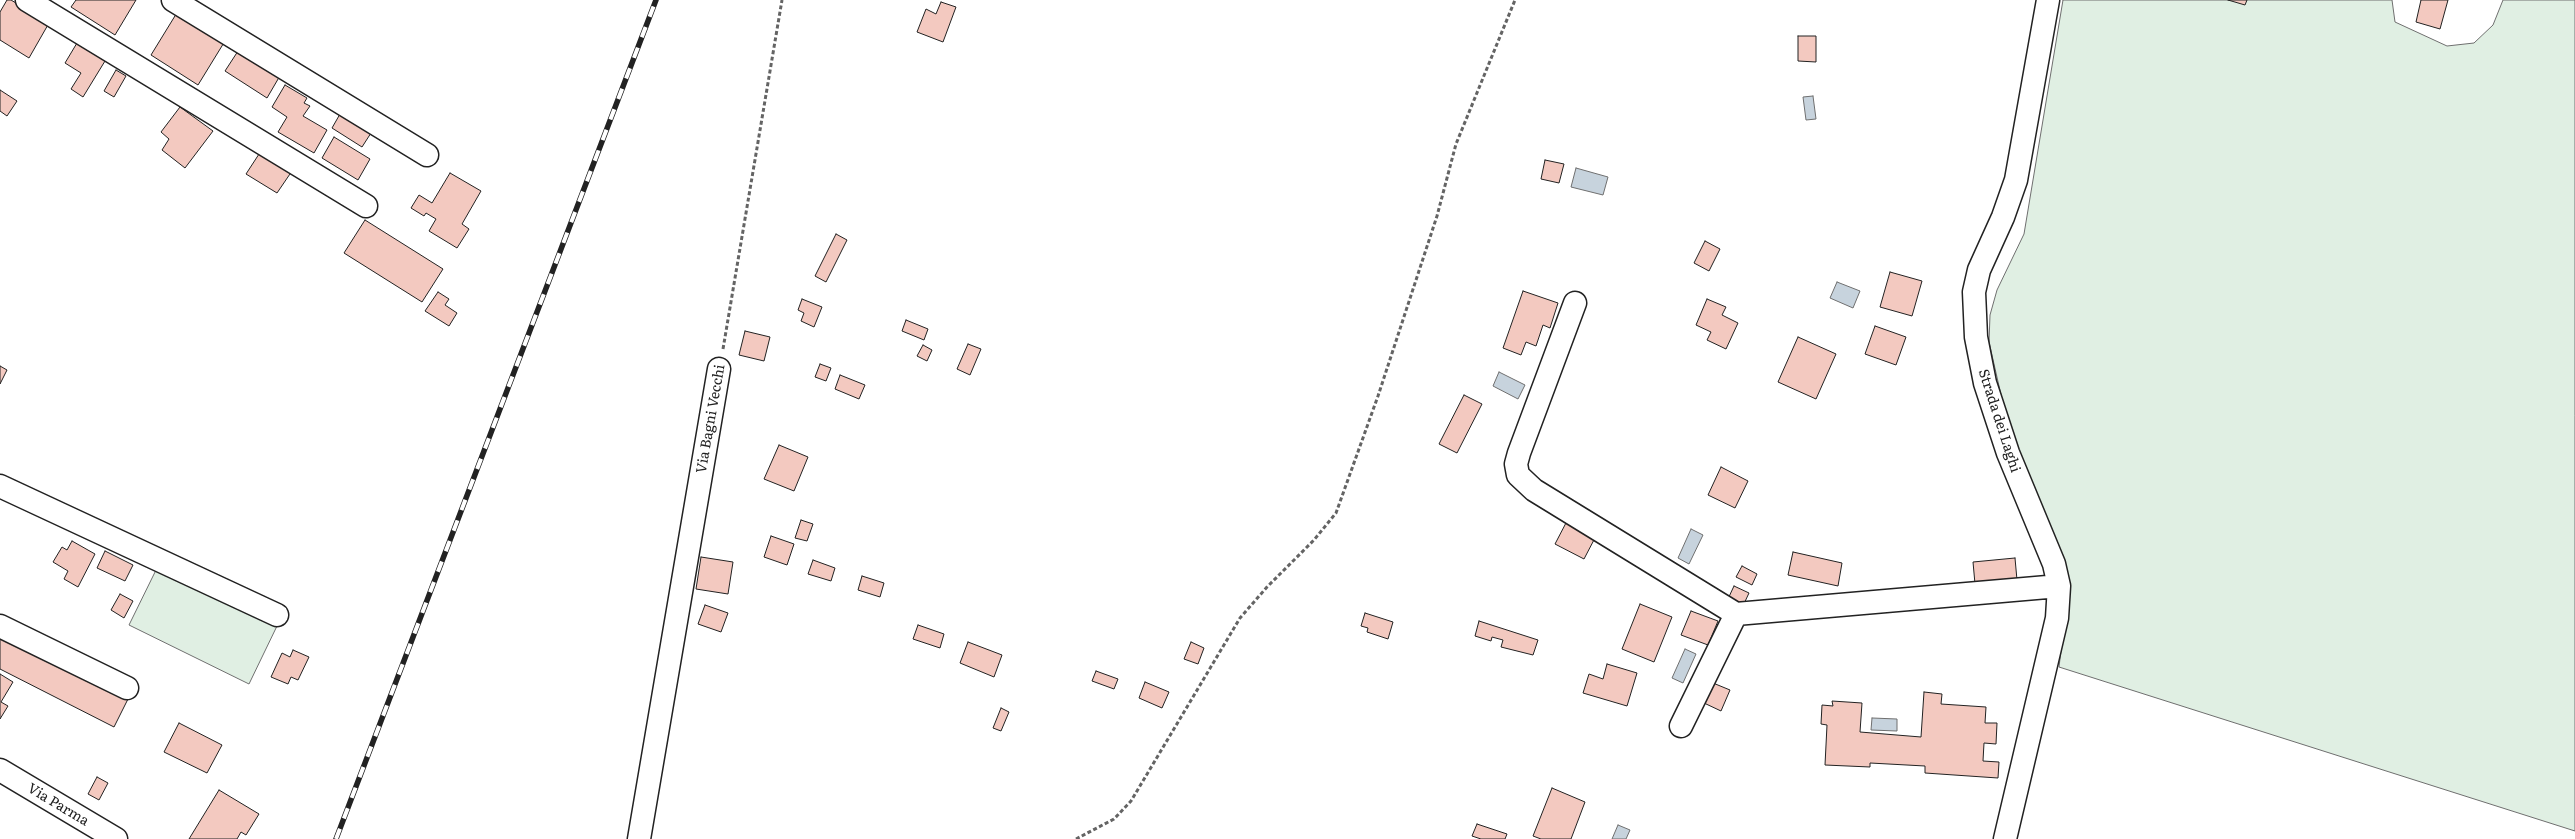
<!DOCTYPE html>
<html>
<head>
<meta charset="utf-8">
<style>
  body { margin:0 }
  canvas { display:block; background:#fff }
</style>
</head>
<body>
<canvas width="2575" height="839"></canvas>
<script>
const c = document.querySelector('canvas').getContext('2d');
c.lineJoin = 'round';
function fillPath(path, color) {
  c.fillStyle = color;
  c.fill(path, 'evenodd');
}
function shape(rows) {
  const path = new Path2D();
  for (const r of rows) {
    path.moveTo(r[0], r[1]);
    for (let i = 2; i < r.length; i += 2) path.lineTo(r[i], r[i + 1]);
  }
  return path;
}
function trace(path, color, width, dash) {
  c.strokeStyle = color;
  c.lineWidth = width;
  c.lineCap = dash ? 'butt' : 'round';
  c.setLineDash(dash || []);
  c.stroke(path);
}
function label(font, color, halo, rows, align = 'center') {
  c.font = font + ' Literata,serif';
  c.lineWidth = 4;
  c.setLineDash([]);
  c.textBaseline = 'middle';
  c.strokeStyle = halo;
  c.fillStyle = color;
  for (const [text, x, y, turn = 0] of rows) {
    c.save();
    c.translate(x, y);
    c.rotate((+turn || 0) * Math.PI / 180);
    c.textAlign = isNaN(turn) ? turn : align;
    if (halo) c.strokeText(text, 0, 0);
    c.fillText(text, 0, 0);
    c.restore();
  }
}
const green = shape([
  [2063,0,2392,0,2395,22,2447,46,2474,43,2493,25,2503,0,2575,0,2575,831,2059,667,2068,593,2004,408,1989,342,1990,315,1997,290,2024,234,2063,0],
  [157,568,277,626,249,684,129,625,157,568]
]);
const water = shape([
  [1813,96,1816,119,1806,120,1803,97,1813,96],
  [1576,168,1608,177,1603,195,1571,187,1576,168],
  [1837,282,1860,291,1853,308,1830,298,1837,282],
  [1499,372,1525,385,1518,399,1493,386,1499,372],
  [1691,529,1703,535,1689,564,1678,558,1691,529],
  [1685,649,1696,654,1683,683,1672,678,1685,649],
  [1872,718,1897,719,1897,731,1871,730,1872,718],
  [1618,825,1630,830,1626,839,1612,839,1618,825]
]);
const building = shape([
  [7,0,11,0,49,23,29,58,0,40,0,12,7,0],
  [76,0,136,0,115,35,71,7,76,0],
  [2228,0,2247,0,2245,5,2228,0],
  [2421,0,2448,0,2440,29,2416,22,2421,0],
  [941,2,956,7,943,42,917,32,926,9,936,14,941,2],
  [178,11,225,41,198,85,151,55,178,11],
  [1798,36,1816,36,1816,62,1798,61,1798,36],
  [77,43,105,61,83,97,71,89,81,73,65,63,77,43],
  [240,48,281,74,267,98,225,71,240,48],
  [116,70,126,76,114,97,104,91,116,70],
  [285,85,307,98,304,103,310,106,303,116,327,130,314,153,278,132,287,117,272,107,285,85],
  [0,90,17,101,7,116,0,111,0,90],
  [180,107,213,131,185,168,162,150,169,139,161,132,180,107],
  [340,114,371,133,362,147,332,128,340,114],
  [334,137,370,159,358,180,322,158,334,137],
  [261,151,292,171,277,193,246,174,261,151],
  [1545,160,1564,164,1559,183,1541,179,1545,160],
  [450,173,481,191,462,224,469,229,457,248,429,231,436,219,426,213,424,216,411,208,419,195,432,203,450,173],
  [365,220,443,269,422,302,344,253,365,220],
  [836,234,847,240,826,282,815,276,836,234],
  [1705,241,1720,249,1709,271,1694,263,1705,241],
  [1890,272,1922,281,1912,316,1880,307,1890,272],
  [1523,291,1558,303,1550,328,1543,325,1536,346,1526,342,1521,355,1503,348,1523,291],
  [438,292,449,299,445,305,457,313,449,326,425,311,438,292],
  [802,299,822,307,814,327,801,321,804,313,798,310,802,299],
  [1707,299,1726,307,1722,315,1738,323,1726,349,1707,340,1711,332,1696,325,1707,299],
  [906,320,928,329,924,340,902,331,906,320],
  [1875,326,1906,337,1896,365,1865,354,1875,326],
  [745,331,770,337,764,361,739,355,745,331],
  [1798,337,1836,354,1816,399,1778,382,1798,337],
  [968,344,981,349,970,375,957,369,968,344],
  [923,345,932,350,927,361,917,356,923,345],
  [820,364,831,368,826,381,815,377,820,364],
  [0,366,7,370,0,384,0,366],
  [840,375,865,385,859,399,835,389,840,375],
  [1464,395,1482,404,1457,453,1439,444,1464,395],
  [779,445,808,457,794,491,764,479,779,445],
  [1721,467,1748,481,1735,508,1708,495,1721,467],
  [801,520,813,524,807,541,795,538,801,520],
  [1567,521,1596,536,1584,559,1555,544,1567,521],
  [771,536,794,544,787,565,764,557,771,536],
  [72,541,95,554,78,587,64,579,68,571,53,562,62,547,67,550,72,541],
  [105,551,133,565,125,581,97,568,105,551],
  [1793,552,1842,563,1838,586,1788,575,1793,552],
  [701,557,733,562,728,594,696,589,701,557],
  [2015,558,2017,580,1975,584,1973,562,2015,558],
  [813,560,835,568,831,581,808,574,813,560],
  [1742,566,1757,574,1752,585,1736,577,1742,566],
  [862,576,884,583,880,597,858,590,862,576],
  [1734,586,1749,593,1742,608,1727,601,1734,586],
  [120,594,133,601,124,618,111,610,120,594],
  [1640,604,1672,617,1654,662,1622,649,1640,604],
  [705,605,728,613,721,632,698,624,705,605],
  [1691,611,1718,621,1708,645,1681,635,1691,611],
  [1365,613,1393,622,1388,639,1367,632,1368,628,1361,626,1365,613],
  [1479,621,1538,640,1533,655,1501,647,1503,640,1492,637,1491,641,1475,636,1479,621],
  [918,625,944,634,940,648,913,639,918,625],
  [0,634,129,697,114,727,0,669,0,634],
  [968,642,1002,655,994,677,960,663,968,642],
  [1191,642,1204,648,1198,664,1184,659,1191,642],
  [293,650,309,657,298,680,291,677,288,684,271,677,282,653,290,657,293,650],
  [1607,664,1637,673,1627,706,1583,693,1589,674,1603,679,1607,664],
  [1096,671,1118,679,1114,689,1092,681,1096,671],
  [0,674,13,682,1,702,8,706,0,719,0,674],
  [1145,682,1169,692,1162,708,1139,698,1145,682],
  [1713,683,1730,690,1721,711,1704,703,1713,683],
  [1924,692,1942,694,1941,704,1986,707,1985,723,1997,723,1996,744,1984,743,1983,761,1999,762,1998,778,1925,773,1925,766,1870,763,1870,767,1825,765,1827,725,1821,724,1822,705,1833,706,1832,701,1862,703,1860,732,1921,737,1924,692],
  [1001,708,1009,712,1001,731,993,728,1001,708],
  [179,723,222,745,207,773,164,752,179,723],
  [97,777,108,783,99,800,88,794,97,777],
  [1552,788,1585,802,1571,839,1541,839,1533,836,1552,788],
  [219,790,259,814,246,835,241,832,237,839,189,839,219,790],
  [1477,824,1507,834,1505,839,1481,839,1472,836,1477,824]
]);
const path = shape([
  [723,349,782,0],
  [1076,839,1114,819,1131,801,1240,618,1267,587,1314,540,1336,513,1378,396,1437,216,1456,144,1515,0]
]);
const minor = shape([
  [27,0,366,206],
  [173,0,427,155],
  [1575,303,1519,453,1516,464,1518,475,1534,490,1736,614,2059,586],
  [0,486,277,615],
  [0,626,127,688],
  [1681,726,1736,614],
  [0,770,116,839],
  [639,839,719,369],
  [2005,839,2057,618,2059,586,2054,564,2008,453,1985,383,1976,337,1974,292,1979,270,2003,217,2016,180,2048,0]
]);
const rail = shape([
  [336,839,656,0]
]);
const streetNames = [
  ["Via Bagni Vecchi",711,419,-80],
  ["Strada dei Laghi",1999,421,72],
  ["Via Parma",58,805,31]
];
fillPath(green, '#e0efe3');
trace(green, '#6f6f6f', 1);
fillPath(water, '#c7d3dd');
trace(water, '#6f6f6f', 1);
fillPath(building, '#f3c9c0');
trace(building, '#222', 1);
trace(minor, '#222', 25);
trace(path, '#646464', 3, [4, 2.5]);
trace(minor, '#fff', 22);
trace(rail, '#222', 5.5);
trace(rail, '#fff', 4, [11]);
label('14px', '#222', '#fff', streetNames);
</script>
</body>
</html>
